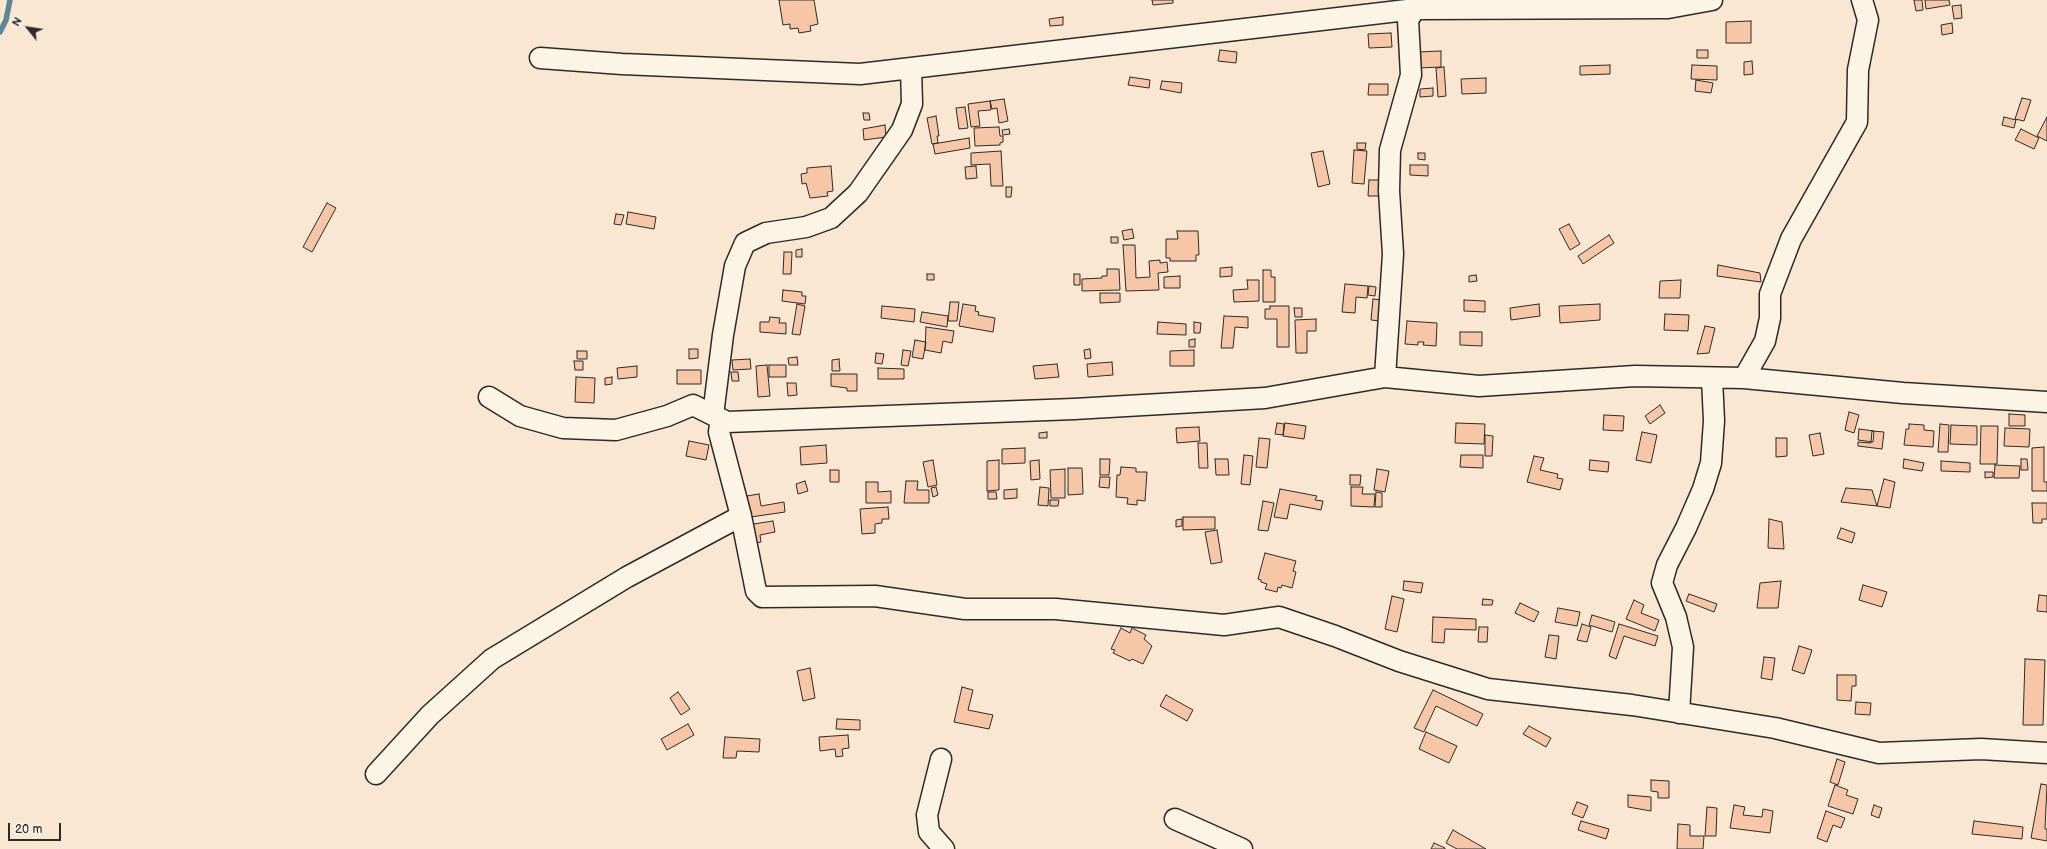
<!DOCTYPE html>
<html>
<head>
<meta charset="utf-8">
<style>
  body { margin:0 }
  #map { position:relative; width:2047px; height:849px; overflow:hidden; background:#fae7d2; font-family:"Balsamiq Sans",sans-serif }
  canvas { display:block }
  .north { position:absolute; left:8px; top:8px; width:40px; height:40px; -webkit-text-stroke:3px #fcf5e5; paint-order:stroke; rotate:300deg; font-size:11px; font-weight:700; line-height:16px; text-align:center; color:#2b2b2b }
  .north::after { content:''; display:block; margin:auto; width:14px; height:18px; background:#2b2b2b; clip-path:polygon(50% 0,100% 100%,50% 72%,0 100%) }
  .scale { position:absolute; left:8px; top:823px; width:53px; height:18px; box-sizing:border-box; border:2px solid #2b2b2b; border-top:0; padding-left:5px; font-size:12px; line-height:14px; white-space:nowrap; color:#2b2b2b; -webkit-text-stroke:3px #fcf5e5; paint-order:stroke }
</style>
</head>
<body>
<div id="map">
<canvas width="2047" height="849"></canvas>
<div class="north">N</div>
<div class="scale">20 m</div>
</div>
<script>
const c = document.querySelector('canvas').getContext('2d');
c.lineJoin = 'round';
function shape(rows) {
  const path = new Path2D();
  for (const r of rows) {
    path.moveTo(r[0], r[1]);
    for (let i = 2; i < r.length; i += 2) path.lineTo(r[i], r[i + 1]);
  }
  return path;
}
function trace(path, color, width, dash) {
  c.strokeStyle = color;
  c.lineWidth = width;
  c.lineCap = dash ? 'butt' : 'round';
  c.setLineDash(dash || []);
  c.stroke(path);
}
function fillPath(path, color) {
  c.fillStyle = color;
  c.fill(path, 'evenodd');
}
const stream = shape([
  [0,32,6,20,10,0]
]);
const building = shape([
  [779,0,814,0,818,24,810,26,811,31,799,33,798,28,790,29,790,24,783,25,779,0],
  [1152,0,1173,0,1173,3,1153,5,1152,0],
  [1914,0,1922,0,1923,10,1916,11,1914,0],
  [1925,0,1949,0,1950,5,1926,9,1925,0],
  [1961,5,1962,18,1954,19,1952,6,1961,5],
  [1063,17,1063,25,1050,26,1049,19,1063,17],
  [1751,21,1751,43,1726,43,1726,22,1751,21],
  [1952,23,1953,33,1942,35,1941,25,1952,23],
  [1391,33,1392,47,1369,48,1368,34,1391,33],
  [1220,50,1237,52,1236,63,1218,61,1220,50],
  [1697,50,1708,50,1708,58,1697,58,1697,50],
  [1441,51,1441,67,1418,68,1418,52,1441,51],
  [1752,61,1753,74,1744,75,1744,62,1752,61],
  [1610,65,1610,74,1580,75,1580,66,1610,65],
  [1692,65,1717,66,1717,80,1691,79,1692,65],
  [1444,67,1446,96,1438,97,1436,68,1444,67],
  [1130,77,1150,80,1149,88,1128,85,1130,77],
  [1486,78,1486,93,1462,94,1461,79,1486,78],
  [1696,80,1713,83,1711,93,1695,91,1696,80],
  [1162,81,1182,83,1181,93,1160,89,1162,81],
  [1369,84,1388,84,1388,95,1368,95,1369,84],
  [1433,88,1433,96,1420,97,1420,89,1433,88],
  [2022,98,2031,100,2024,121,2015,119,2022,98],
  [1004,99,1008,121,999,123,997,108,992,109,990,101,1004,99],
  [990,101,991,110,978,111,980,126,971,127,968,104,990,101],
  [965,107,968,128,959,129,956,108,965,107],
  [863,113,869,113,870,120,864,120,863,113],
  [936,116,939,136,937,136,938,143,932,144,927,118,936,116],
  [2004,117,2016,120,2014,128,2002,125,2004,117],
  [2047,117,2047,141,2037,136,2047,117],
  [885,125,886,137,864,140,863,129,885,125],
  [999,127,1000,136,1003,136,1003,142,1000,143,1000,145,975,146,974,128,999,127],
  [1009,129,1010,134,1003,135,1002,130,1009,129],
  [2021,129,2039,138,2034,149,2015,140,2021,129],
  [969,138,970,148,935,154,933,144,969,138],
  [1357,143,1366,143,1365,150,1357,149,1357,143],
  [1354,150,1367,151,1364,184,1352,183,1354,150],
  [1001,151,1003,186,991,186,990,164,971,165,971,153,1001,151],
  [1323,151,1330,184,1318,187,1311,153,1323,151],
  [1418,153,1425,153,1425,160,1418,159,1418,153],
  [1410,165,1428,165,1428,176,1410,175,1410,165],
  [831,166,833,191,827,192,828,196,810,198,806,183,802,184,801,174,807,173,807,168,831,166],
  [976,166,977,178,966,179,965,167,976,166],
  [1369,180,1381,180,1381,196,1368,196,1369,180],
  [1006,187,1012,187,1011,197,1006,197,1006,187],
  [327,203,336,208,312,252,303,247,327,203],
  [628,212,656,217,654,229,626,224,628,212],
  [616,214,624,215,621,225,614,224,616,214],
  [1569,224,1580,244,1570,250,1559,229,1569,224],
  [1132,229,1134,238,1124,240,1122,231,1132,229],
  [1177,231,1198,231,1199,255,1196,255,1196,261,1170,261,1170,258,1166,258,1166,239,1178,239,1177,231],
  [1609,235,1614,243,1583,264,1578,256,1609,235],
  [1111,237,1118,237,1118,243,1111,243,1111,237],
  [1123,245,1135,245,1136,278,1150,277,1149,261,1160,260,1160,263,1167,262,1168,272,1158,273,1159,290,1126,291,1123,245],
  [802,249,802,257,796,257,796,250,802,249],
  [784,252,792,252,791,274,783,274,784,252],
  [1718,265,1760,273,1761,282,1717,276,1718,265],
  [1232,267,1232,276,1220,277,1220,268,1232,267],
  [1107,269,1119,269,1120,290,1082,291,1082,279,1102,278,1102,276,1107,276,1107,269],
  [1263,270,1271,270,1271,277,1275,277,1275,302,1263,302,1263,270],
  [927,274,934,274,934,280,927,280,927,274],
  [1074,274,1080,274,1080,285,1074,285,1074,274],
  [1476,275,1477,281,1469,282,1469,276,1476,275],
  [1180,276,1180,288,1164,288,1164,277,1180,276],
  [1247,280,1259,280,1259,301,1234,302,1233,290,1248,289,1247,280],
  [1681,280,1680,298,1659,298,1660,281,1681,280],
  [1345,284,1368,286,1367,298,1356,297,1355,313,1342,312,1345,284],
  [1369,286,1376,287,1375,296,1368,295,1369,286],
  [783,290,802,292,802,296,806,296,805,304,782,301,783,290],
  [1100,293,1120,293,1120,302,1100,303,1100,293],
  [1373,299,1382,300,1380,321,1371,320,1373,299],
  [1464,300,1485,301,1485,312,1464,311,1464,300],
  [950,302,959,302,957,321,948,321,950,302],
  [797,304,805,306,800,335,792,334,797,304],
  [963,304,976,306,975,311,979,312,978,315,995,318,993,332,959,326,963,304],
  [1539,304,1540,316,1511,320,1510,308,1539,304],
  [1600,304,1600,320,1560,323,1559,306,1600,304],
  [882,306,915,309,914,322,881,318,882,306],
  [1270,306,1289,306,1289,347,1277,347,1277,319,1265,319,1265,309,1270,309,1270,306],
  [1294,308,1302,308,1302,317,1295,317,1294,308],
  [922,312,948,316,947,327,920,322,922,312],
  [1665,314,1689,315,1688,331,1664,330,1665,314],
  [1224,316,1248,317,1248,328,1235,327,1233,348,1221,348,1224,316],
  [770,317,780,318,779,323,786,323,786,334,760,332,760,322,769,322,770,317],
  [1316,319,1316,331,1307,331,1307,353,1296,353,1295,320,1316,319],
  [1407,321,1437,323,1436,346,1423,345,1424,342,1418,342,1418,345,1405,344,1407,321],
  [1158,322,1186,324,1186,335,1157,334,1158,322],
  [1194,322,1201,323,1200,333,1194,333,1194,322],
  [1705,326,1715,328,1709,353,1697,354,1705,326],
  [926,327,954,331,952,343,943,341,941,353,925,350,926,327],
  [1460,332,1482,332,1482,346,1460,345,1460,332],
  [1195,339,1195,347,1189,347,1189,340,1195,339],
  [915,340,926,342,923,359,912,357,915,340],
  [689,349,698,349,698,358,689,359,689,349],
  [1090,349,1091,358,1085,359,1084,350,1090,349],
  [903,350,911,351,908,366,901,365,903,350],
  [1194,350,1194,366,1170,366,1170,351,1194,350],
  [577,351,587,351,587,359,577,359,577,351],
  [876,353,884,354,882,364,875,363,876,353],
  [797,357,798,365,789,365,788,358,797,357],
  [750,359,751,369,733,370,732,360,750,359],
  [839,359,840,371,832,371,832,360,839,359],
  [574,361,583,361,583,370,575,370,574,361],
  [1112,362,1113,375,1088,377,1087,364,1112,362],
  [1057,364,1059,377,1035,379,1033,366,1057,364],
  [767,365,770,396,758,397,756,366,767,365],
  [769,365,786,365,786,377,769,377,769,365],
  [637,366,637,377,618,379,617,368,637,366],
  [878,368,904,369,904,379,878,379,878,368],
  [677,370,701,370,701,384,677,384,677,370],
  [731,372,738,372,739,381,732,381,731,372],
  [831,374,857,374,857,391,847,391,847,388,831,386,831,374],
  [576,377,595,378,594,403,575,402,576,377],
  [612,377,612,384,605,385,605,378,612,377],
  [787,383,796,383,797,395,788,396,787,383],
  [1660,405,1665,413,1650,424,1645,416,1660,405],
  [1849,412,1859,415,1854,433,1845,430,1849,412],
  [2009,414,2025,415,2025,426,2009,426,2009,414],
  [1604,415,1624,416,1623,431,1603,430,1604,415],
  [1277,423,1284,424,1283,435,1275,434,1277,423],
  [1285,423,1306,426,1304,439,1283,436,1285,423],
  [1456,423,1485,424,1484,444,1455,443,1456,423],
  [1909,424,1924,425,1924,430,1934,431,1933,447,1904,445,1906,429,1909,429,1909,424],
  [1940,424,1949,425,1948,452,1938,452,1940,424],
  [1951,425,1977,426,1977,445,1950,444,1951,425],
  [1981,426,1998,426,1997,464,1980,464,1981,426],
  [1199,427,1200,441,1177,443,1176,428,1199,427],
  [2005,428,2030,429,2029,447,2004,446,2005,428],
  [1859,429,1874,431,1873,442,1858,440,1859,429],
  [1872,431,1884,432,1882,449,1858,446,1858,442,1871,443,1872,431],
  [1047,432,1047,438,1039,438,1039,433,1047,432],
  [1642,432,1657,435,1651,463,1636,460,1642,432],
  [1820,433,1824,454,1813,456,1809,435,1820,433],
  [1485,435,1493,436,1492,456,1485,456,1485,435],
  [1259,438,1270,439,1267,468,1256,467,1259,438],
  [1776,438,1787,438,1787,456,1776,457,1776,438],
  [689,441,709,445,706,460,686,456,689,441],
  [1198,443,1207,443,1208,468,1199,468,1198,443],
  [826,445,827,463,801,465,800,447,826,445],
  [2044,447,2044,482,2047,482,2047,491,2032,491,2032,448,2044,447],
  [1025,448,1025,463,1002,464,1002,449,1025,448],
  [1244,455,1253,456,1250,485,1241,484,1244,455],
  [1461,455,1483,455,1483,468,1460,467,1461,455],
  [1534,456,1544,458,1540,470,1558,474,1557,478,1563,479,1560,490,1527,482,1534,456],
  [1100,459,1110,459,1109,475,1100,475,1100,459],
  [1215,459,1228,459,1229,475,1216,475,1215,459],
  [1904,459,1924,463,1922,471,1903,468,1904,459],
  [2021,459,2027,459,2028,470,2021,470,2021,459],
  [933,460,937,485,928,487,923,462,933,460],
  [999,460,999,490,987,491,987,461,999,460],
  [1039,460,1040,479,1031,480,1030,461,1039,460],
  [1590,460,1609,462,1608,472,1589,470,1590,460],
  [1941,461,1970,463,1970,472,1941,471,1941,461],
  [1995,465,2020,466,2019,478,1994,478,1995,465],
  [1121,467,1136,468,1136,472,1147,472,1145,501,1137,500,1137,505,1127,504,1128,498,1116,497,1117,475,1120,475,1121,467],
  [1068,468,1082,468,1083,494,1068,495,1068,468],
  [1065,469,1065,498,1051,498,1050,470,1065,469],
  [1377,469,1389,471,1385,492,1374,490,1377,469],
  [830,470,839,470,839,482,830,482,830,470],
  [1985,472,1993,472,1993,477,1985,478,1985,472],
  [1350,475,1361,475,1360,485,1350,485,1350,475],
  [1100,477,1110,477,1109,488,1099,487,1100,477],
  [1884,479,1895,482,1890,508,1877,506,1884,479],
  [805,481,808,491,798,494,796,484,805,481],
  [906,481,918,481,917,490,929,490,929,503,904,503,906,481],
  [866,482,878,482,878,492,891,491,891,503,866,503,866,482],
  [936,487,938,495,933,497,931,488,936,487],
  [1040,487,1049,488,1048,506,1038,505,1040,487],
  [1351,487,1363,487,1362,494,1375,494,1374,507,1351,506,1351,487],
  [1846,488,1872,490,1877,506,1841,502,1846,488],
  [1017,489,1017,498,1004,499,1004,490,1017,489],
  [1280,489,1317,496,1315,500,1323,501,1321,510,1290,504,1287,519,1274,517,1280,489],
  [988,492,996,492,997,499,988,499,988,492],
  [1376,492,1382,493,1382,507,1375,507,1376,492],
  [759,494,761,506,784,502,785,512,744,518,748,504,747,496,759,494],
  [1050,500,1059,500,1058,506,1050,506,1050,500],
  [1263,501,1274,503,1268,531,1258,530,1263,501],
  [2032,503,2047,503,2047,519,2042,519,2042,523,2033,523,2032,503],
  [888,507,889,519,882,519,882,523,875,524,875,533,862,534,860,509,888,507],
  [1183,517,1215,517,1215,529,1183,530,1183,517],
  [1182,519,1182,526,1176,527,1176,520,1182,519],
  [1769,519,1782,522,1784,549,1768,548,1769,519],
  [773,521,775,532,760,535,761,542,750,544,747,525,773,521],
  [1841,528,1855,533,1852,543,1837,538,1841,528],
  [1217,530,1222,562,1211,564,1205,532,1217,530],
  [1265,553,1296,561,1293,571,1296,572,1292,588,1282,585,1281,588,1278,587,1277,592,1265,589,1267,584,1261,582,1261,580,1258,579,1265,553],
  [1404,581,1423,583,1421,593,1403,590,1404,581],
  [1781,581,1778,608,1757,608,1760,583,1781,581],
  [1863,585,1887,592,1882,607,1859,600,1863,585],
  [1689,594,1717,604,1714,612,1686,601,1689,594],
  [2039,595,2047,596,2047,612,2037,611,2039,595],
  [1392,596,1404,599,1397,632,1385,629,1392,596],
  [1483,599,1493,600,1492,605,1482,605,1483,599],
  [1634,600,1644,605,1641,613,1659,620,1655,631,1626,619,1634,600],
  [1520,603,1539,612,1534,622,1515,613,1520,603],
  [1558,608,1580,612,1577,626,1555,622,1558,608],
  [1592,615,1615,622,1612,632,1589,625,1592,615],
  [1433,617,1476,619,1476,630,1445,629,1444,643,1432,642,1433,617],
  [1582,624,1591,627,1587,642,1577,640,1582,624],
  [1619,624,1658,636,1655,646,1624,636,1616,659,1609,656,1619,624],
  [1479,627,1488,627,1487,642,1478,642,1479,627],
  [1121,628,1130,633,1132,628,1146,635,1144,639,1152,646,1143,664,1132,659,1130,661,1113,653,1115,650,1111,649,1121,628],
  [1549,635,1559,636,1556,659,1545,657,1549,635],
  [1799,646,1812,650,1804,674,1792,670,1799,646],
  [1764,657,1775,658,1772,680,1761,678,1764,657],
  [2025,659,2045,660,2043,725,2023,725,2025,659],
  [810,668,815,698,803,701,797,671,810,668],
  [1837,675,1856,675,1856,686,1852,686,1851,701,1837,700,1837,675],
  [962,687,973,690,968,710,993,715,989,729,954,722,962,687],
  [1433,690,1483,714,1477,726,1436,706,1424,732,1414,728,1433,690],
  [678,692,690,709,681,715,670,698,678,692],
  [1166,695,1193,710,1187,721,1160,706,1166,695],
  [1856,702,1871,703,1870,715,1855,714,1856,702],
  [837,719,860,720,860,730,836,729,837,719],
  [688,724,694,735,667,750,661,739,688,724],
  [1529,726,1551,738,1546,747,1523,734,1529,726],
  [1426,732,1457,746,1449,763,1419,749,1426,732],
  [848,735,849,748,842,749,843,756,836,757,835,749,820,751,819,737,848,735],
  [725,737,760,739,759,752,737,751,736,758,723,758,725,737],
  [1837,759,1845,762,1838,785,1830,782,1837,759],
  [1651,780,1669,781,1669,798,1658,798,1658,792,1651,791,1651,780],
  [2041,784,2047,785,2045,829,2047,829,2047,841,2031,838,2041,784],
  [1835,785,1848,790,1846,795,1858,799,1853,814,1828,806,1835,785],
  [1628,795,1651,797,1651,811,1628,807,1628,795],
  [1577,802,1588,806,1583,818,1572,814,1577,802],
  [1734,805,1745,807,1743,815,1762,817,1763,809,1773,811,1770,833,1730,828,1734,805],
  [1874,805,1882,808,1879,818,1871,815,1874,805],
  [1707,807,1717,808,1716,836,1705,836,1707,807],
  [1826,811,1845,818,1841,828,1833,825,1827,842,1817,838,1826,811],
  [1581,821,1609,829,1606,839,1578,830,1581,821],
  [1974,821,2023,827,2022,839,1972,834,1974,821],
  [1678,824,1690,825,1690,836,1704,836,1703,849,1677,849,1678,824],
  [1453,830,1486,849,1457,849,1446,843,1453,830],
  [1434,843,1445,848,1445,849,1431,849,1434,843]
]);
const minor = shape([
  [540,58,622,64,860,74,1415,9,1668,8,1712,0],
  [1385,377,1393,254,1389,191,1390,150,1411,75,1408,20,1415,9,1416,0],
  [1744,378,1765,341,1770,318,1770,294,1791,239,1857,122,1858,70,1868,20,1862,0],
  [489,397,520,416,563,428,616,430,667,416,693,405,723,420],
  [2047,402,1903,393,1744,378,1635,376,1479,386,1385,377,1265,398,1074,409,727,422,720,425,719,432,741,516,756,591,762,597,875,596,965,609,1056,609,1224,625,1279,617,1335,636,1399,661,1488,689,1632,705,1775,728,1879,753,1981,749,2047,753],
  [713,415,723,335,735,266,745,243,766,233,806,227,831,218,858,193,902,130,912,104,911,68],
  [1679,713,1683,647,1676,617,1662,583,1667,565,1686,528,1703,489,1711,463,1714,421,1712,378],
  [941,759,927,815,929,832,944,849],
  [376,774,430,715,492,659,627,577,741,516],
  [1175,819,1242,849]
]);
trace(stream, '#5d8697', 5.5);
fillPath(building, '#f7c6a7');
trace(building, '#2b2b2b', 1);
trace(minor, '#2b2b2b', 23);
trace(minor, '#fcf5e5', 20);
</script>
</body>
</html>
